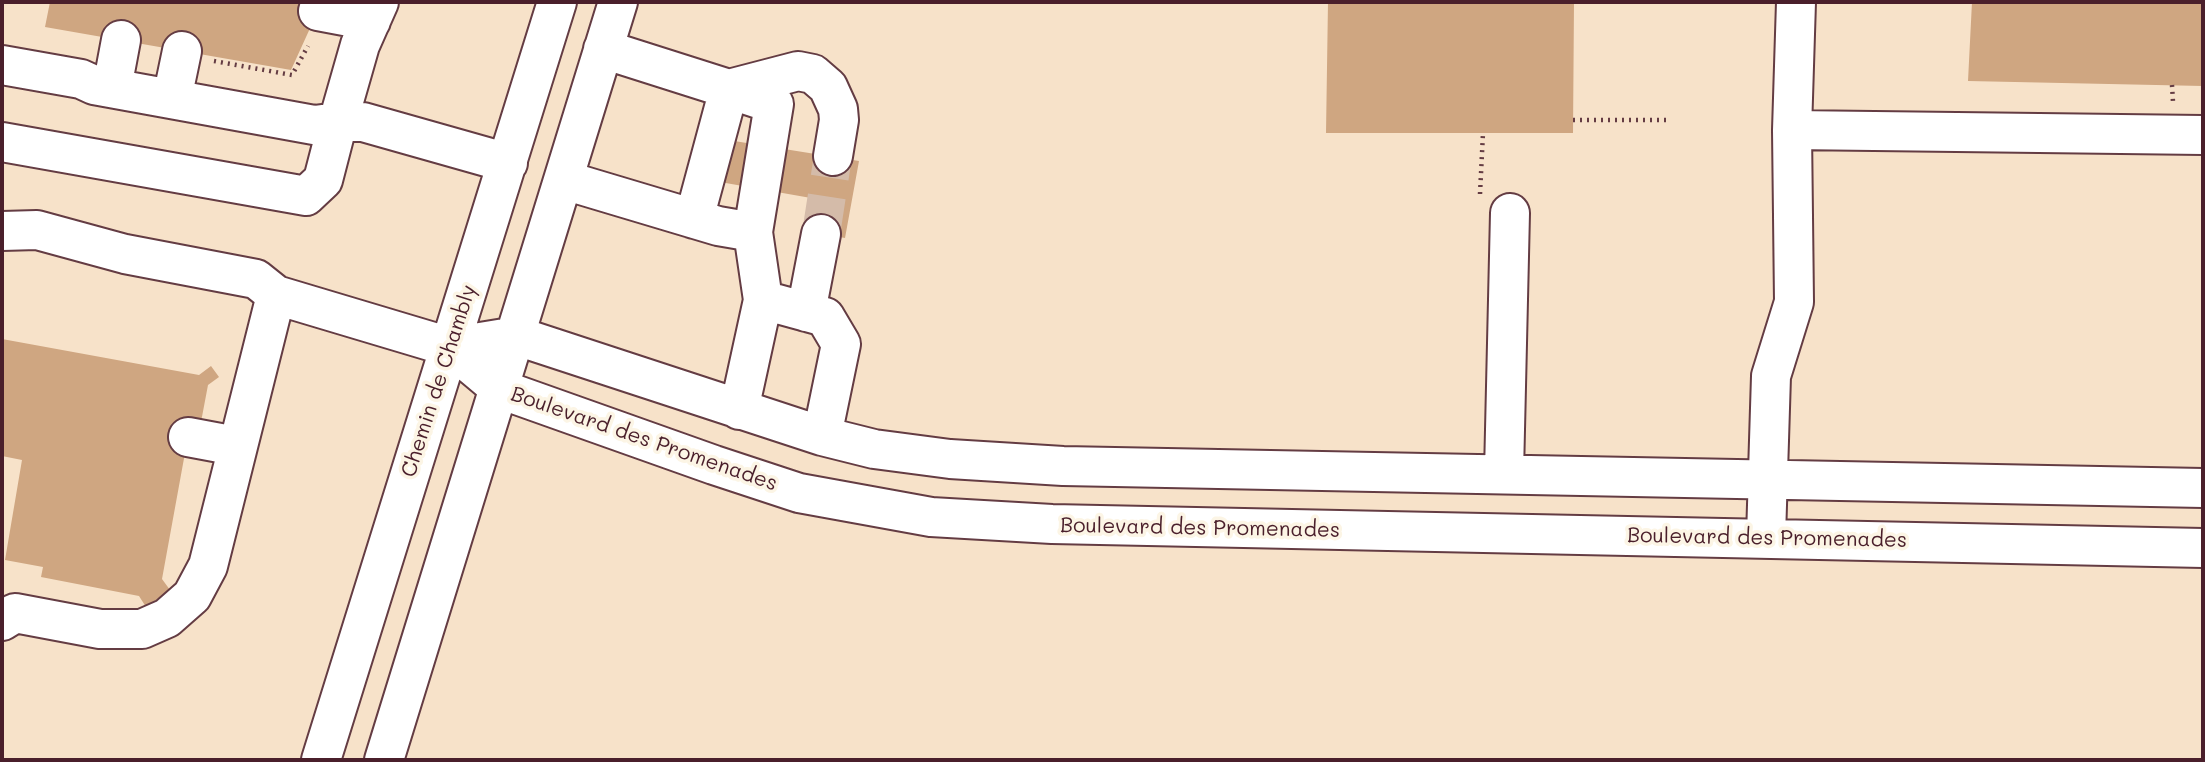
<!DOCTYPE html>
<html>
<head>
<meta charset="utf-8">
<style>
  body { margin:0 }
  #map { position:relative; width:2205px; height:762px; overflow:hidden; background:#f7e2c9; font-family:Mali,sans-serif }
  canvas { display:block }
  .frame { position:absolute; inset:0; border:4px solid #4a1f2b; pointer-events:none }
</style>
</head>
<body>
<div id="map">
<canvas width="2205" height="762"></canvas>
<div class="frame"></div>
</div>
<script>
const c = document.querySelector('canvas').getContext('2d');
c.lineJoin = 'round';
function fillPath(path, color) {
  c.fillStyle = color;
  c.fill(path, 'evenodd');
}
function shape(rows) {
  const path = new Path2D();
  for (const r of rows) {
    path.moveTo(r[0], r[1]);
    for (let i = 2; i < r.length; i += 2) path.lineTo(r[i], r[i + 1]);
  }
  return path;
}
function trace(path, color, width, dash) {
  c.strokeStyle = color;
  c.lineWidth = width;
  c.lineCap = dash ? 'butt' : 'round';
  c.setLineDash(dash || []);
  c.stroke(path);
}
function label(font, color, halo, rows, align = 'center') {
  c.font = font + ' Mali,sans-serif';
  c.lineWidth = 7;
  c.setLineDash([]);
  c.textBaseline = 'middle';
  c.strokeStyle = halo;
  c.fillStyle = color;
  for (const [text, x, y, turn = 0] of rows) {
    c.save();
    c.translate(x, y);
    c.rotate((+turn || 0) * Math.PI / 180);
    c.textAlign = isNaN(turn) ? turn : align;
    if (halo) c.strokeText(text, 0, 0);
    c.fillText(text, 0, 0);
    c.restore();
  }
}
const building = shape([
  [50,2,322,2,291,70,45,27],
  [1328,2,1574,2,1573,133,1326,133],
  [1972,2,2203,2,2203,86,1968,81],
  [728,140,859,161,845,238,805,231,811,198,720,182],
  [2,339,199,375,211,366,219,377,208,385,201,422,191,420,162,579,170,590,146,607,139,596,41,577,43,567,5,560,22,460,2,456]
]);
const minorTunnel = shape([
  [821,234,833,156]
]);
const path = shape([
  [214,61,292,75,308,46],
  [2172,85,2173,102],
  [1573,120,1669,120],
  [1480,194,1483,133]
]);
const minor = shape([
  [379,2,360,45,338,122,363,122,508,163],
  [318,11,371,21],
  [603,49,729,89,694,219],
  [2,65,81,79,94,85,314,125,338,122,323,180,306,196,2,142],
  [112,88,121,40],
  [729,89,798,71,813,74,828,87,838,109,839,120,833,156],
  [729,89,774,104,753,232],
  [172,99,182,51],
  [1792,130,2203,135],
  [564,180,718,226,753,232,763,300],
  [2,231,37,230,125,254,256,279,276,295],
  [806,312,821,234],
  [450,347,517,336,822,436,874,449,950,459,1063,466,2203,488],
  [739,410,763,300,825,317,841,344,822,436],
  [188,437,236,446],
  [1504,473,1510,213],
  [1766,537,1771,376,1794,302,1792,130,1796,2],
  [2,621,15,613,100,629,142,629,167,618,192,596,208,566,276,295,450,347,500,389,714,465,799,493,931,517,1052,524,2203,548],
  [321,760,557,2],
  [384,760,618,2]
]);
const streetNames = [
  ["Chemin de Chambly",439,381,-72],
  ["Boulevard des Promenades",644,439,19],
  ["Boulevard des Promenades",1200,528,1],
  ["Boulevard des Promenades",1767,538,1]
];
fillPath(building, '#cfa681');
trace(minorTunnel, '#d4bba9', 38, [38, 19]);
trace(minor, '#643c43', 42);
trace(path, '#643c43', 4.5, [2, 5]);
trace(minor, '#fff', 38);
label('21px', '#4a1f2b', '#fcf5e5', streetNames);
</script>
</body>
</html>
